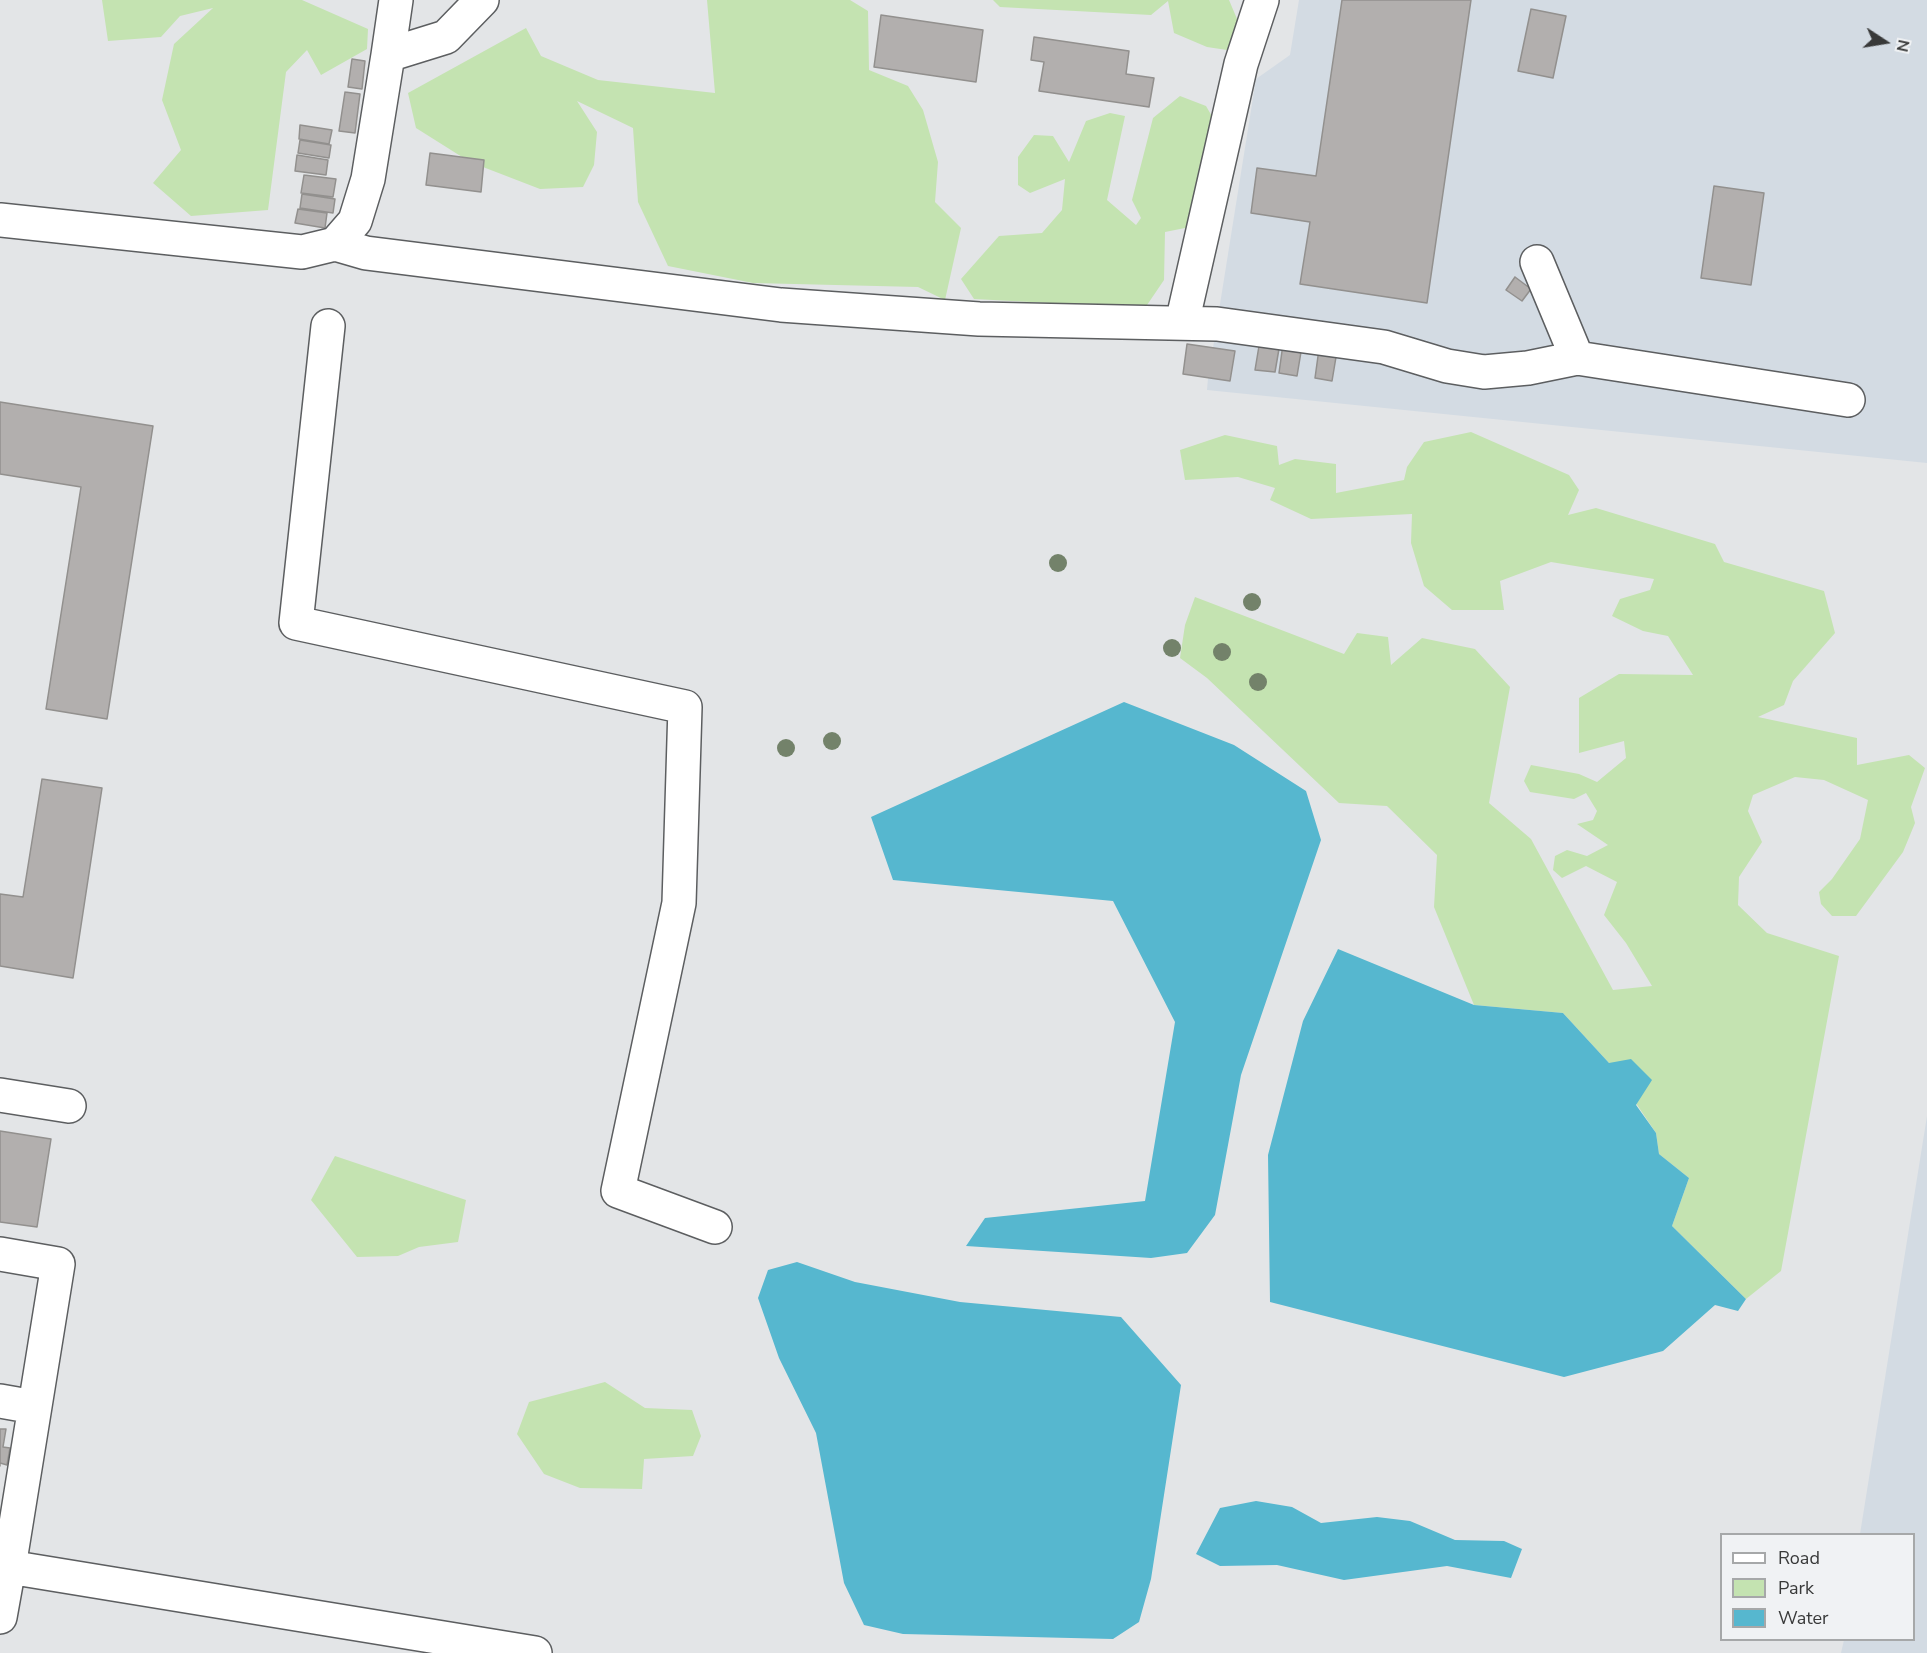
<!DOCTYPE html>
<html>
<head>
<meta charset="utf-8">
<style>
  body { margin:0 }
  #map { position:relative; width:1927px; height:1653px; overflow:hidden; background:#e3e5e7; font-family:"Nunito Sans",sans-serif }
  canvas { display:block }
  .legend { position:absolute; left:1720px; top:1533px; width:195px; height:108px; box-sizing:border-box; background:#f0f2f4; border:2px solid #a6a8a9; margin:0; padding:8px 10px; list-style:none; font-size:18px; color:#383939 }
  .legend li { display:flex; align-items:center; gap:12px; height:30px }
  .legend b { width:30px; border:2px solid #a6a8a9 }
  .north { position:absolute; left:1855px; top:12px; width:60px; height:60px; -webkit-text-stroke:4px #f0f2f4; paint-order:stroke; rotate:102deg; font-size:16px; font-weight:700; line-height:24px; text-align:center; color:#383939 }
  .north::after { content:''; display:block; margin:auto; width:21px; height:27px; background:#383939; clip-path:polygon(50% 0,100% 100%,50% 72%,0 100%) }
</style>
</head>
<body>
<div id="map">
<canvas width="1927" height="1653"></canvas>
<ul class="legend">
<li><b style="height:8px;background:#fff"></b>Road</li>
<li><b style="height:16px;background:#c4e3b1"></b>Park</li>
<li><b style="height:16px;background:#56b7cf"></b>Water</li>
</ul>
<div class="north">N</div>
</div>
<script>
const c = document.querySelector('canvas').getContext('2d');
c.lineJoin = 'round';
function fillPath(path, color) {
  c.fillStyle = color;
  c.fill(path, 'evenodd');
}
function shape(rows) {
  const path = new Path2D();
  for (const r of rows) {
    path.moveTo(r[0], r[1]);
    for (let i = 2; i < r.length; i += 2) path.lineTo(r[i], r[i + 1]);
  }
  return path;
}
function trace(path, color, width, dash) {
  c.strokeStyle = color;
  c.lineWidth = width;
  c.lineCap = dash ? 'butt' : 'round';
  c.setLineDash(dash || []);
  c.stroke(path);
}
const built = shape([
  [1299,0,1927,0,1927,463,1207,390,1208,378,1183,374,1187,344,1213,348,1256,79,1290,55],
  [1927,1116,1927,1653,1841,1653,1844,1640,1914,1640,1914,1534,1860,1534]
]);
const green = shape([
  [102,0,302,0,368,29,367,49,321,75,307,50,286,72,268,210,191,216,153,183,181,150,162,100,174,44,213,8,180,16,161,37,108,41],
  [707,0,850,0,868,11,869,70,908,86,923,110,938,162,935,202,961,228,945,300,918,287,753,283,668,266,638,202,633,128,577,101,597,132,594,165,583,187,540,189,470,162,416,128,408,93,526,28,541,56,598,80,715,93],
  [993,0,1229,0,1240,26,1227,50,1207,47,1174,33,1168,1,1151,15,1000,7],
  [1180,96,1206,106,1235,156,1210,223,1165,232,1164,280,1145,308,974,299,961,279,999,236,1042,233,1062,210,1065,179,1030,193,1018,185,1018,157,1034,135,1053,136,1069,162,1086,121,1110,113,1125,116,1107,200,1136,225,1141,218,1132,200,1153,118],
  [1471,432,1569,475,1579,490,1568,515,1596,508,1715,544,1724,562,1824,591,1835,633,1793,681,1784,705,1758,717,1857,738,1857,765,1909,755,1925,768,1911,807,1915,823,1903,852,1856,916,1832,916,1821,904,1819,892,1832,879,1860,839,1868,800,1824,780,1795,777,1753,795,1748,811,1762,842,1739,877,1738,905,1767,933,1839,956,1781,1271,1746,1299,1672,1226,1689,1178,1659,1154,1656,1133,1609,1063,1563,1013,1474,1005,1434,907,1437,855,1387,806,1339,803,1207,678,1180,658,1185,625,1195,597,1344,654,1357,633,1388,637,1391,665,1422,638,1475,649,1510,687,1489,803,1531,839,1613,990,1652,986,1626,943,1604,915,1617,882,1586,866,1562,878,1553,870,1555,856,1567,850,1587,856,1608,845,1577,824,1593,820,1597,811,1586,793,1574,799,1530,792,1524,781,1531,765,1579,774,1597,782,1626,758,1624,741,1579,753,1579,698,1619,674,1693,675,1668,636,1643,631,1612,616,1620,599,1650,590,1654,579,1551,562,1500,581,1504,610,1452,610,1424,586,1411,543,1412,514,1311,519,1270,500,1275,488,1238,477,1185,480,1180,450,1225,435,1277,446,1279,465,1295,459,1336,464,1336,493,1404,480,1407,467,1424,442],
  [335,1156,466,1200,458,1242,419,1247,398,1256,357,1257,311,1200],
  [605,1382,645,1408,692,1410,701,1436,693,1456,644,1459,642,1489,580,1488,544,1474,517,1434,529,1402]
]);
const water = shape([
  [1124,702,1234,745,1306,791,1321,840,1241,1075,1215,1215,1187,1253,1151,1258,966,1246,985,1218,1145,1201,1175,1022,1113,901,893,880,871,817],
  [1338,949,1474,1005,1563,1013,1609,1063,1631,1059,1652,1080,1636,1105,1656,1133,1659,1154,1689,1178,1672,1226,1746,1299,1738,1311,1715,1305,1663,1351,1564,1377,1270,1302,1268,1155,1303,1021],
  [797,1262,855,1282,960,1302,1121,1317,1181,1385,1151,1579,1139,1622,1113,1639,903,1634,864,1625,844,1583,816,1433,779,1358,758,1298,768,1270],
  [1256,1501,1292,1507,1321,1523,1377,1517,1410,1521,1455,1540,1504,1541,1522,1549,1511,1578,1447,1566,1344,1580,1277,1565,1220,1566,1196,1554,1220,1508]
]);
const building = shape([
  [1342,0,1471,0,1427,303,1300,284,1310,222,1251,213,1257,168,1316,176,1342,0],
  [1531,9,1566,16,1553,78,1518,71,1531,9],
  [881,15,983,30,976,82,874,67,881,15],
  [1034,37,1129,51,1126,74,1154,78,1149,107,1039,91,1044,62,1031,60,1034,37],
  [352,59,365,61,362,89,348,87,352,59],
  [345,92,360,94,355,133,339,131,345,92],
  [300,125,332,130,329,144,299,139,300,125],
  [300,140,331,145,329,158,298,153,300,140],
  [430,153,484,160,481,192,426,185,430,153],
  [297,155,328,160,326,175,295,171,297,155],
  [304,175,336,179,333,197,301,193,304,175],
  [1714,186,1764,193,1751,285,1701,278,1714,186],
  [302,194,335,199,333,213,300,208,302,194],
  [298,209,327,213,325,228,295,223,298,209],
  [1515,277,1531,289,1522,301,1506,290,1515,277],
  [1260,340,1280,343,1275,372,1255,370,1260,340],
  [1187,344,1235,351,1230,381,1183,374,1187,344],
  [1283,344,1302,346,1297,376,1279,373,1283,344],
  [1319,349,1337,351,1332,381,1315,378,1319,349],
  [0,402,153,426,107,719,46,709,81,487,0,474,0,402],
  [42,779,102,788,73,978,0,966,0,894,23,897,42,779],
  [0,1131,51,1139,37,1227,0,1222,0,1131],
  [0,1429,6,1429,3,1447,10,1448,7,1465,0,1463,0,1466,0,1429]
]);
const minor = shape([
  [388,55,396,0],
  [0,220,302,252,335,244,355,221,368,179,388,55,446,37,482,0],
  [335,244,366,253,781,305,979,319,1217,324,1384,347,1447,366,1484,372,1528,368,1577,358,1848,400],
  [1537,262,1577,358],
  [1182,323,1241,64,1262,0],
  [328,326,296,623,685,707,679,903,618,1191,715,1227],
  [0,1095,69,1106],
  [0,1254,58,1264,9,1567,0,1565],
  [0,1401,34,1407],
  [0,1617,9,1567,535,1653]
]);
const trees = [
  [1058,563],
  [1252,602],
  [1172,648],
  [1222,652],
  [1258,682],
  [832,741],
  [786,748]
];
fillPath(built, '#d3dbe3');
fillPath(green, '#c4e3b1');
fillPath(water, '#56b7cf');
fillPath(building, '#b2afae');
trace(building, '#92908e', 1.5);
trace(minor, '#5c5e60', 36);
trace(minor, '#fff', 33);
c.fillStyle = '#73826a';
for (const [x, y] of trees) {
  c.beginPath();
  c.arc(x, y, 9, 0, 2 * Math.PI);
  c.fill();
}
</script>
</body>
</html>
